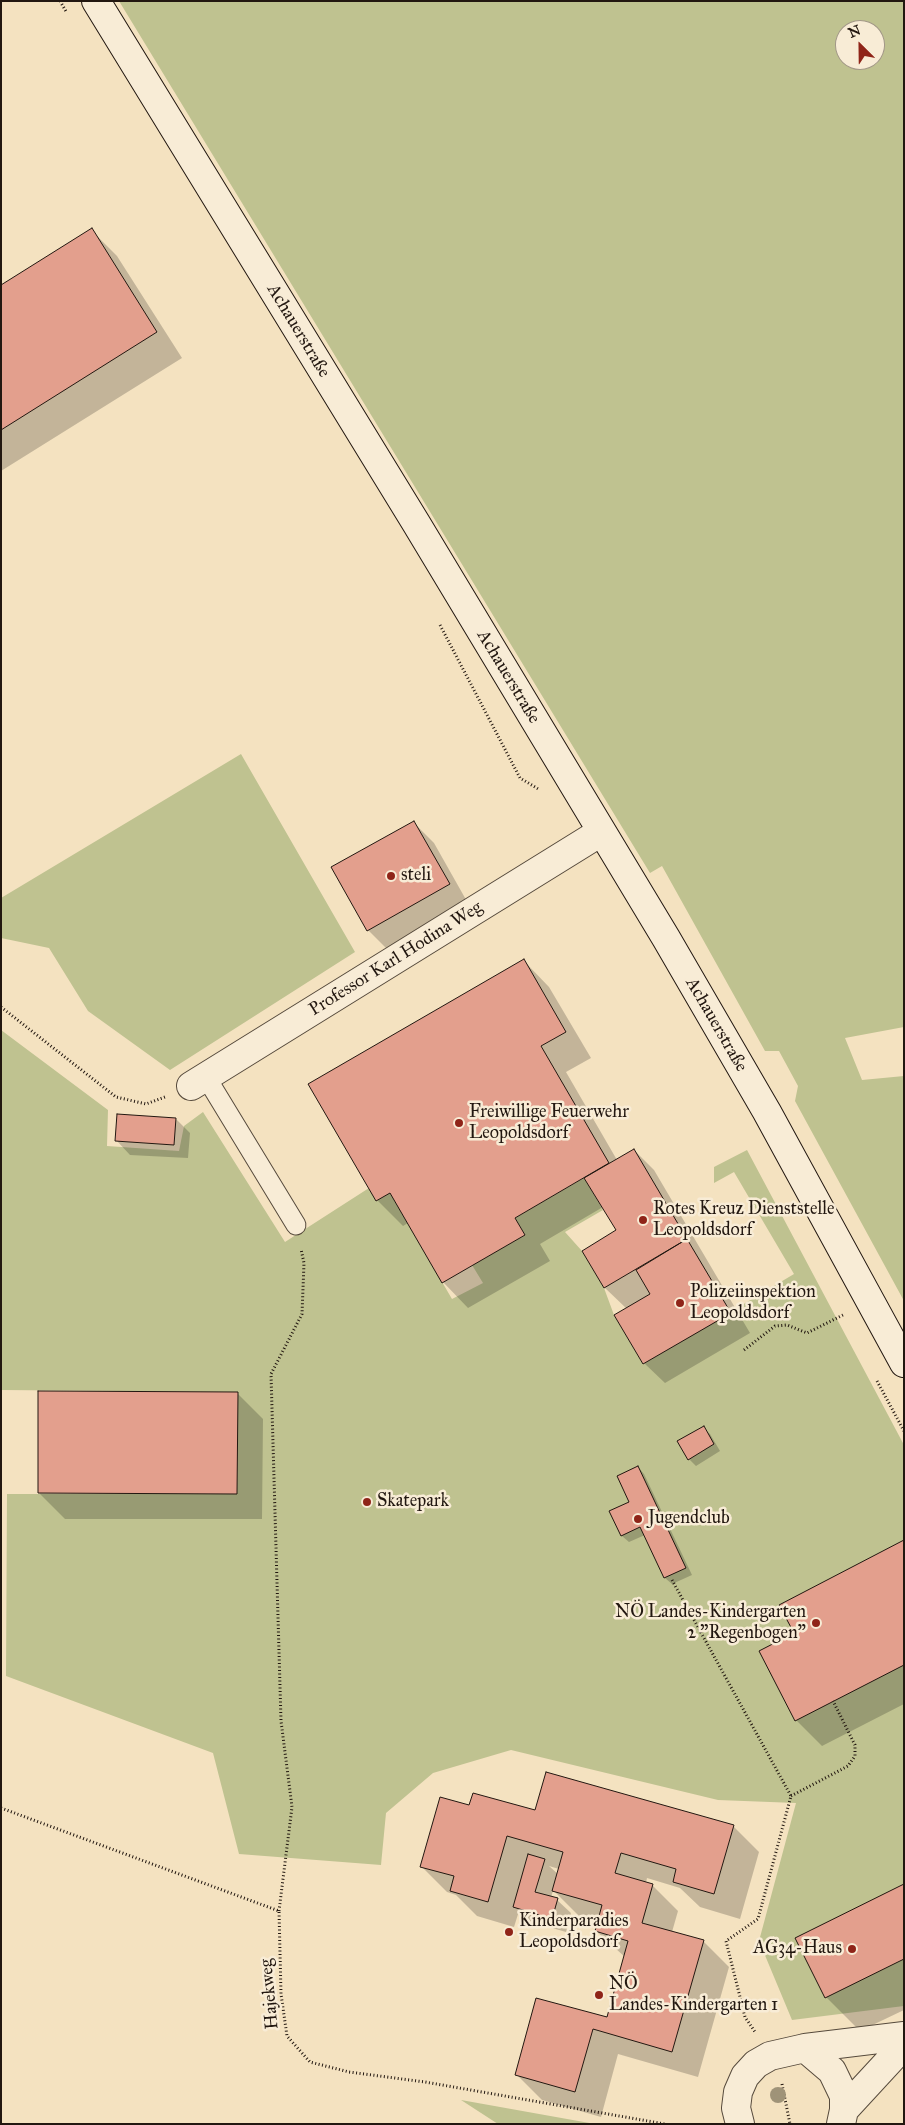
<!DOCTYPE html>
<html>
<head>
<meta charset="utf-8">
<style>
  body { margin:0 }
  #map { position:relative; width:905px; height:2125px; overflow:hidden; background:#f4e2c0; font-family:"IM FELL Great Primer",serif }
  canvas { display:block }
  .frame { position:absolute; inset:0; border:2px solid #221710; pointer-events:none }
  .north { position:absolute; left:835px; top:20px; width:50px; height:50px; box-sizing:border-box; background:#f8ecd6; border:1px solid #a29787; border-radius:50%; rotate:337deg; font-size:14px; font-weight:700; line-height:20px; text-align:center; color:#221710 }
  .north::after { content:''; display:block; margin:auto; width:18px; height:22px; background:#8f2418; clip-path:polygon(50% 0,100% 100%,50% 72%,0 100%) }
</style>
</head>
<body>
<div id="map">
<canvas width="905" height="2125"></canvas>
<div class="frame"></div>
<div class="north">N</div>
</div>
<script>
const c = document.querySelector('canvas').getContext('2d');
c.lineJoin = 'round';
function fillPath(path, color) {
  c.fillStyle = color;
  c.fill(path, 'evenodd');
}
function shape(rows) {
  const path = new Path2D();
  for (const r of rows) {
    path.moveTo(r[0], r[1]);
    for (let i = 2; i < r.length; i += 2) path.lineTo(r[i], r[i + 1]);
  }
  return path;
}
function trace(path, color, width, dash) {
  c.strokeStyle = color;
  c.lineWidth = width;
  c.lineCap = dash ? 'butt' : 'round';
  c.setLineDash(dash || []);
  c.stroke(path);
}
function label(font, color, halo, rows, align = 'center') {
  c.font = font + ' "IM FELL Great Primer",serif';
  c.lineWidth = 5;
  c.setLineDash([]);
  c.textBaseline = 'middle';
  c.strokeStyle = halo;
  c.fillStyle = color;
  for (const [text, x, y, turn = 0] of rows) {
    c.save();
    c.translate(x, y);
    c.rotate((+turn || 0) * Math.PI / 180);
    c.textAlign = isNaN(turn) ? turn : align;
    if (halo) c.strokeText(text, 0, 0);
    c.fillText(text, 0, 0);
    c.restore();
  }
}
const green = shape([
  [119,1,904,1,904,1027,845,1038,862,1080,904,1076,904,1301,795,1101,798,1086,779,1051,765,1051,662,866,650,873],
  [845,30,875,30,875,60,845,60],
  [241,754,355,952,170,1070,88,1011,49,948,1,938,1,898],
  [1,1030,108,1110,107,1146,179,1151,184,1126,203,1112,285,1242,369,1188,376,1201,390,1193,452,1299,483,1283,472,1265,525,1235,515,1218,584,1178,603,1210,565,1232,582,1251,604,1288,614,1315,643,1364,794,1274,734,1172,714,1183,714,1167,747,1150,904,1445,904,2006,792,2020,759,1941,796,1803,718,1800,511,1750,433,1773,386,1813,381,1865,239,1854,213,1753,6,1676,7,1494,237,1494,238,1392,1,1390],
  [461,2100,595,2124,498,2124]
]);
const shadow = shape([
  [91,230,117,256,182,358,1,471,1,287],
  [413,822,434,843,469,905,388,950,368,930],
  [524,961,549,987,591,1058,566,1072,617,1160,634,1150,654,1170,750,1333,665,1383,644,1363,627,1309,605,1288,583,1251,618,1231,603,1207,540,1244,550,1261,468,1308,443,1282,408,1223,403,1226,377,1200],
  [176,1119,190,1133,188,1158,130,1155,117,1141],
  [237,1393,263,1419,262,1519,65,1519,39,1493],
  [703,1428,710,1434,720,1451,696,1466,689,1459],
  [638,1467,644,1474,692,1575,672,1584,665,1578,645,1535,629,1542,622,1536,611,1512,630,1502],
  [904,1542,904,1704,822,1746,796,1720,795,1634],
  [470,1807,733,1826,759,1852,740,1919,700,1907,680,1888,647,1878,646,1883,652,1885,678,1911,672,1932,703,1941,729,1967,698,2077,618,2054,601,2117,542,2100,516,2074,607,2019,625,1957,596,1931,599,1922,579,1916,553,1890,551,1898,557,1900,571,1913,566,1932,528,1921,519,1911,514,1927,477,1916,456,1895,447,1892,422,1867],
  [549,1866,559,1869,558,1874],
  [904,1886,904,2010,860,2031,826,1997]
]);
const building = shape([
  [92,228,157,332,1,430,1,285,92,228],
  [414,821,450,884,367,931,331,867,414,821],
  [524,959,566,1032,541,1046,609,1163,515,1218,525,1235,442,1283,390,1193,376,1201,308,1084,524,959],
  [117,1114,176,1118,174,1145,115,1141,117,1114],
  [634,1149,687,1239,604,1288,582,1251,616,1230,584,1178,634,1149],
  [687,1239,731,1313,643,1364,614,1315,650,1294,636,1270,687,1239],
  [38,1391,238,1392,237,1494,38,1493,38,1391],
  [704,1426,714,1444,688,1460,677,1441,704,1426],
  [638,1466,686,1568,664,1578,640,1527,621,1536,609,1511,629,1502,617,1476,638,1466],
  [904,1540,904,1665,795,1721,759,1651,794,1633,779,1605,904,1540],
  [546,1772,734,1825,714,1894,673,1882,676,1869,621,1853,615,1873,653,1884,642,1923,704,1940,672,2052,593,2029,575,2092,515,2075,536,1998,607,2017,628,1941,595,1931,602,1905,552,1891,563,1852,507,1836,488,1902,450,1891,454,1876,420,1867,440,1797,469,1805,473,1793,535,1810,546,1772],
  [528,1854,545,1859,535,1892,558,1898,552,1919,513,1907,528,1854],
  [904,1884,904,1959,825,1998,795,1938,904,1884]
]);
const path = shape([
  [60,1,67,13],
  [440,625,520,778,540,790],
  [1,1007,116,1097,146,1104,165,1097],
  [744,1350,775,1326,787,1325,807,1333,843,1315],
  [877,1381,904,1431],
  [672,1580,791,1796,758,1919,726,1941,745,2017,755,2032],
  [791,1796,848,1766,855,1756,855,1745,833,1701],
  [1,1808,279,1911,281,1994,287,2036,310,2062,349,2072,425,2082,665,2124],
  [279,1911,292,1807,281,1721,271,1374,302,1314,304,1263,301,1249],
  [782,2084,790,2124]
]);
const lane = shape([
  [206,1077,296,1225]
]);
const street = shape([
  [191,1086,601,832],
  [805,2048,832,2071,844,2096,844,2110,841,2124],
  [844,2110,904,2045],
  [740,2124,736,2108,738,2092,745,2076,756,2064,770,2056,805,2048,904,2036]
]);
const secondary = shape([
  [96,1,416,523,666,938,767,1112,904,1363]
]);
const trees = [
  [778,2095]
];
const markers = [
  [391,876,5,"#8f2418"],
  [459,1123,5,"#8f2418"],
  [643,1220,5,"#8f2418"],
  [680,1303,5,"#8f2418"],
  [367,1502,5,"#8f2418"],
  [638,1519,5,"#8f2418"],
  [816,1623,5,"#8f2418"],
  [509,1932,5,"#8f2418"],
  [852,1949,5,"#8f2418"],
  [599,1995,5,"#8f2418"]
];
const streetNames = [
  ["Achauerstraße",298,331,59],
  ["Achauerstraße",508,677,59],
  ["Professor Karl Hodina Weg",396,959,-32],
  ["Achauerstraße",716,1025,60],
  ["Hajekweg",270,1994,-95]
];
const poiNames = [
  ["steli",401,876],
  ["Freiwillige Feuerwehr",469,1113],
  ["Leopoldsdorf",469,1134],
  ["Rotes Kreuz Dienststelle",653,1210],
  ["Leopoldsdorf",653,1231],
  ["Polizeiinspektion",690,1293],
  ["Leopoldsdorf",690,1314],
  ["Skatepark",377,1502],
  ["Jugendclub",648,1519],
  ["NÖ Landes-Kindergarten",806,1613,"right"],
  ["2 \"Regenbogen\"",806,1634,"right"],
  ["Kinderparadies",519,1922],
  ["Leopoldsdorf",519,1943],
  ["AG34-Haus",842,1949,"right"],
  ["NÖ",609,1985],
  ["Landes-Kindergarten 1",609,2006]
];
fillPath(green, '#bfc290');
fillPath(shadow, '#0003');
fillPath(building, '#e39f8d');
trace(building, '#221710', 1);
trace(lane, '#564a3c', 21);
trace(street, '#564a3c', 30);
trace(secondary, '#221710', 30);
trace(path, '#221710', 3, [1, 2.5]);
trace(lane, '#f8ecd6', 19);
trace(street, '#f8ecd6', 28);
trace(secondary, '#f8ecd6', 28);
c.fillStyle = '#9f9378';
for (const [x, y] of trees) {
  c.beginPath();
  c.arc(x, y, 8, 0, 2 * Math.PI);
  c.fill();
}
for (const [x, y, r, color] of markers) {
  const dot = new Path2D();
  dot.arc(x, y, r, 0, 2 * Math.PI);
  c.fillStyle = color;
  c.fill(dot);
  trace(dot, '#f8ecd6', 2);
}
label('18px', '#221710', '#f8ecd6', streetNames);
label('18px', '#221710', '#f8ecd6', poiNames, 'left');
</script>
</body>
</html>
